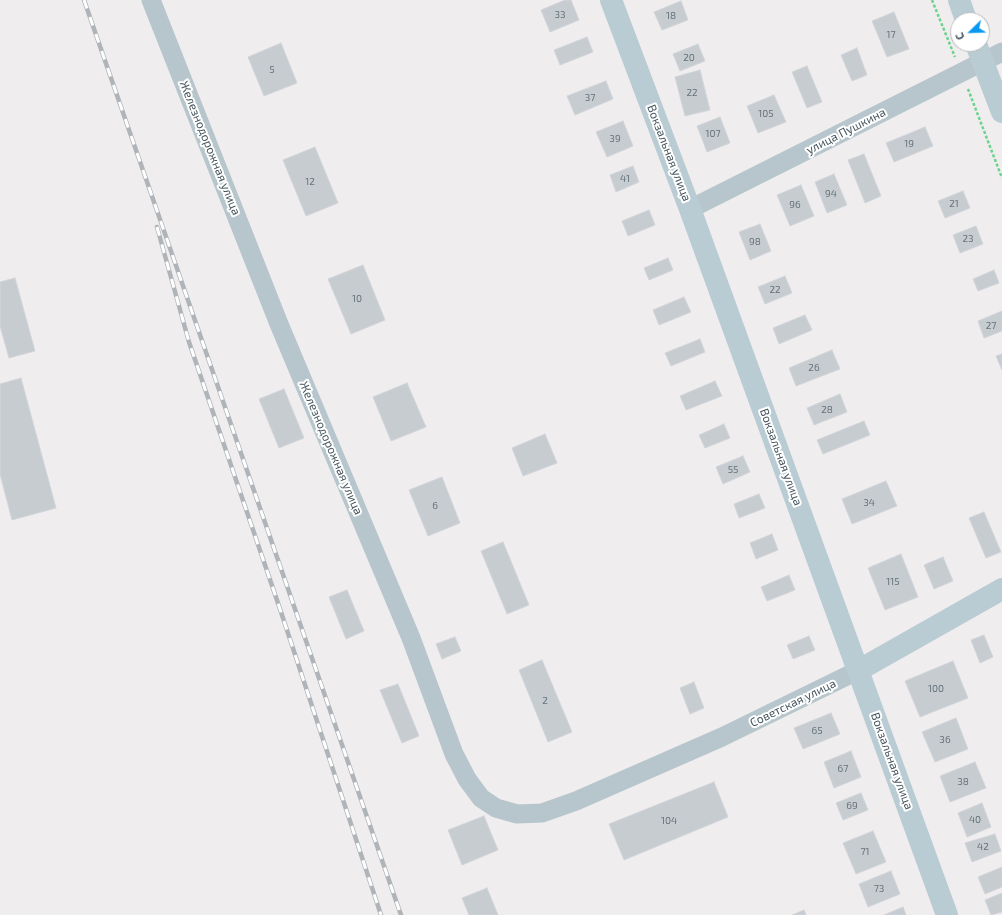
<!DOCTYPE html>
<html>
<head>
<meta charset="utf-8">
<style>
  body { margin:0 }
  #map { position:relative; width:1002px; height:915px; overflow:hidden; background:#f0edee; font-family:"Exo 2",sans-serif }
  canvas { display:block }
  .north { position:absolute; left:950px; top:12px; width:40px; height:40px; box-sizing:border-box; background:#fff; border:1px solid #b4bbbe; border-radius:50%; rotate:247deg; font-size:11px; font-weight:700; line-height:16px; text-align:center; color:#44555c }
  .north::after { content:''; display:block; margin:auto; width:14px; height:18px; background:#0998ef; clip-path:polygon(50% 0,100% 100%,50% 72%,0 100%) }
</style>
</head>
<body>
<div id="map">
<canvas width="1002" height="915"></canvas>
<div class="north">С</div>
</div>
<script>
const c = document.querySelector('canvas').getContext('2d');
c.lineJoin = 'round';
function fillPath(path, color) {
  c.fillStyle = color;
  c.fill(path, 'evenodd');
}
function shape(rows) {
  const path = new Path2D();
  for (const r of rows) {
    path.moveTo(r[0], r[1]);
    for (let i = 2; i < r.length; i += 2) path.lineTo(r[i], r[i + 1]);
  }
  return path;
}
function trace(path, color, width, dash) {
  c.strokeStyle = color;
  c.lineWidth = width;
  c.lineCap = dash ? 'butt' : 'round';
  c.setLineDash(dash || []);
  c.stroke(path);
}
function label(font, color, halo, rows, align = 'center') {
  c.font = font + ' "Exo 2",sans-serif';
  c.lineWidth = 4;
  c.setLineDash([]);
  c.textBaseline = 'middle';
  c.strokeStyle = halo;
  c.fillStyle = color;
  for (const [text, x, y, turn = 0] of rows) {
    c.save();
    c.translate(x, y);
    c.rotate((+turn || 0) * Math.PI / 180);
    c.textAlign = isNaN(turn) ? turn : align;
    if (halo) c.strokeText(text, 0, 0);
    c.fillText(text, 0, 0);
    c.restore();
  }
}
const building = shape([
  [565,0,571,0,579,20,550,32,541,10,565,0],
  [681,1,688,20,662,30,654,12,681,1],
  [894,12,909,49,887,57,872,21,894,12],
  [587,37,593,52,560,65,554,50,587,37],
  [281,43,297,83,264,96,248,57,281,43],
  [698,44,705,61,680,71,673,54,698,44],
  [857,48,867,75,852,81,841,55,857,48],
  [807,66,822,102,807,108,792,72,807,66],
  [700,70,710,110,685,116,675,77,700,70],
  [606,81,613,99,575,115,567,96,606,81],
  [774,95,786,122,758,133,747,106,774,95],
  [720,117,730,143,707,152,697,126,720,117],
  [623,121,633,146,607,157,596,132,623,121],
  [925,127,933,146,894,162,886,143,925,127],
  [315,147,338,203,306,216,283,160,315,147],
  [864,154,881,196,865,203,848,160,864,154],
  [633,166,639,182,616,192,610,175,633,166],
  [834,174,847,205,827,213,815,182,834,174],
  [801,185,814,216,790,226,777,195,801,185],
  [963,191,970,208,945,218,938,201,963,191],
  [649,210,655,225,628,236,622,221,649,210],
  [760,224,771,251,750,260,739,232,760,224],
  [976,226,983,244,960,253,953,235,976,226],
  [668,258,673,270,649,280,644,268,668,258],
  [363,265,385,320,351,334,328,279,363,265],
  [994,270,999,283,978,291,973,279,994,270],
  [785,276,792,293,765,304,758,287,785,276],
  [15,278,35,351,9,358,0,326,0,282,15,278],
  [684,297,691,312,659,325,653,310,684,297],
  [1002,311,1002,331,984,338,978,321,1002,311],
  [805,315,812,330,779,344,773,328,805,315],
  [700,339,705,352,671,366,665,353,700,339],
  [832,350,840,369,796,386,789,368,832,350],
  [1002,354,1002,370,996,356,1002,354],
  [21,378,56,508,12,520,0,474,0,384,21,378],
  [715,381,722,396,686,410,680,396,715,381],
  [407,383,426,427,391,441,373,397,407,383],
  [284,389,304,438,279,448,259,399,284,389],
  [840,394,847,412,814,425,807,408,840,394],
  [864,421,870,435,823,454,817,440,864,421],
  [724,424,730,438,705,448,699,435,724,424],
  [545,434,557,463,523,476,512,448,545,434],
  [743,456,750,472,723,484,716,467,743,456],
  [442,477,460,523,428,536,409,490,442,477],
  [886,481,897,506,852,524,842,499,886,481],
  [759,494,765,508,739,518,734,504,759,494],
  [984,512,1001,552,986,558,969,518,984,512],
  [772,534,778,550,756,559,750,543,772,534],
  [503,542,529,605,507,614,481,551,503,542],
  [901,554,918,597,885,610,868,568,901,554],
  [943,557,953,581,934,589,924,565,943,557],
  [789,575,795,590,767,601,761,587,789,575],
  [347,590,364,631,346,639,329,597,347,590],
  [984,635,993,657,980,663,971,640,984,635],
  [809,636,815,650,793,659,787,645,809,636],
  [455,637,461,651,442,659,436,644,455,637],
  [542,660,572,732,548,742,519,670,542,660],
  [953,661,968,698,920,717,905,681,953,661],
  [694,682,704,708,690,714,680,688,694,682],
  [398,684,419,736,402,743,380,690,398,684],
  [831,713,840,734,803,749,794,728,831,713],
  [956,718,968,749,935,762,922,732,956,718],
  [851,751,861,777,834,788,824,762,851,751],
  [975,762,986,788,950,802,940,776,975,762],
  [714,782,728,817,624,860,609,824,714,782],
  [861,793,868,810,843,820,836,803,861,793],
  [982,803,991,827,967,837,958,813,982,803],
  [484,816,498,850,462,865,448,830,484,816],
  [873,831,886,862,856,874,843,843,873,831],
  [995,834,1001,851,972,862,965,843,995,834],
  [1002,867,1002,887,985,894,978,877,1002,867],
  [891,871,900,894,868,907,859,884,891,871],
  [487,888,498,915,469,915,462,898,487,888],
  [1002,893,1002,912,991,915,985,900,1002,893],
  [903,907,906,915,884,915,903,907],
  [804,910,806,915,792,915,804,910]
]);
const path = shape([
  [932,0,955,57],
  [968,89,1002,178]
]);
const street = shape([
  [151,0,279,324,411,638,454,754,467,779,481,798,496,808,517,814,542,813,576,801,722,737,859,670],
  [690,209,1002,52]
]);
const secondary = shape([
  [611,0,690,209,947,915],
  [959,0,966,20],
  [976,44,1002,112],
  [859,670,1002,589]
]);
const rail = shape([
  [84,0,401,915],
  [157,227,189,342,280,609,381,915]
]);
const numberNames = [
  ["33",560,15],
  ["18",671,16],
  ["17",891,35],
  ["20",689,58],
  ["5",272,70],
  ["22",692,93],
  ["37",590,98],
  ["105",766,114],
  ["107",713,134],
  ["39",615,139],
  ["19",909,144],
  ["41",625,179],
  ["12",310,182],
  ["94",831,194],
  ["21",954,204],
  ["96",795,205],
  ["23",968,239],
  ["98",755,242],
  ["22",775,290],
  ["10",357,299],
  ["27",991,326],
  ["26",814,368],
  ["28",827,410],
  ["55",733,470],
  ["34",869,503],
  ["6",435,506],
  ["115",893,582],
  ["100",936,689],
  ["2",545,701],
  ["65",817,731],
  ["36",945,740],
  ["67",843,769],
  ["38",963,782],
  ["69",852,806],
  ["40",975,820],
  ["104",669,821],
  ["42",983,847],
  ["71",865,852],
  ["73",879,889]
];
const streetNames = [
  ["улица Пушкина",846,131,-27],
  ["Железнодорожная улица",210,148,68],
  ["Вокзальная улица",669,153,69],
  ["Железнодорожная улица",331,448,67],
  ["Вокзальная улица",781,457,70],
  ["Советская улица",793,703,-26],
  ["Вокзальная улица",892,761,70]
];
fillPath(building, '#c7ccd1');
trace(building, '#d1d5da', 1);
trace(path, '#6cd38d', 2.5, [3, 2]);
trace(street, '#b7c6cc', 19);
trace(secondary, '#b9cbd3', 22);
trace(rail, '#afb4b9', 4.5);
trace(rail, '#fff', 3, [9]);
label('10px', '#657379', null, numberNames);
label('12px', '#44555c', '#fff', streetNames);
</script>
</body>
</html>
